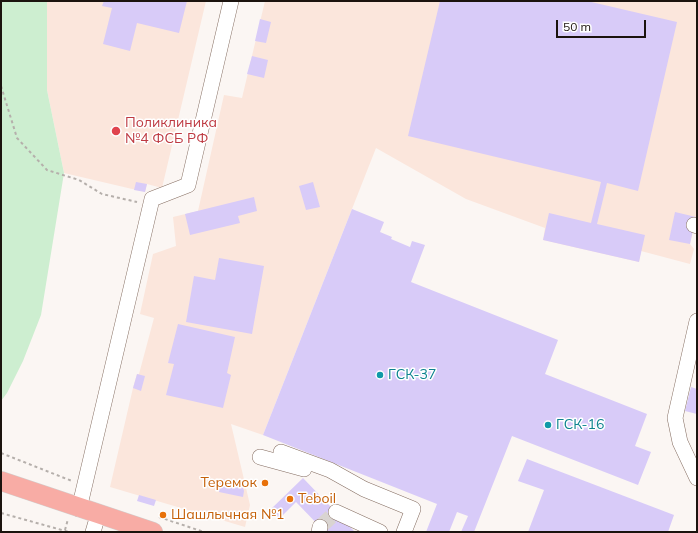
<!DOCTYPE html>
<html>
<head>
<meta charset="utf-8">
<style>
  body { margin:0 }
  #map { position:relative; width:698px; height:533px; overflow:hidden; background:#fbf6f3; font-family:Mulish,sans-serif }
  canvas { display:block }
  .frame { position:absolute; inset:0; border:2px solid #1b130e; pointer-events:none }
  .scale { position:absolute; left:556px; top:20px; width:90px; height:18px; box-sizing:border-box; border:2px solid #1b130e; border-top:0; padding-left:5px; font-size:12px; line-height:14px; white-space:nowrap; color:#1b130e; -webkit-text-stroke:3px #fff; paint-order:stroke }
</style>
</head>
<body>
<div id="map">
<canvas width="698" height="533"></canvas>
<div class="frame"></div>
<div class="scale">50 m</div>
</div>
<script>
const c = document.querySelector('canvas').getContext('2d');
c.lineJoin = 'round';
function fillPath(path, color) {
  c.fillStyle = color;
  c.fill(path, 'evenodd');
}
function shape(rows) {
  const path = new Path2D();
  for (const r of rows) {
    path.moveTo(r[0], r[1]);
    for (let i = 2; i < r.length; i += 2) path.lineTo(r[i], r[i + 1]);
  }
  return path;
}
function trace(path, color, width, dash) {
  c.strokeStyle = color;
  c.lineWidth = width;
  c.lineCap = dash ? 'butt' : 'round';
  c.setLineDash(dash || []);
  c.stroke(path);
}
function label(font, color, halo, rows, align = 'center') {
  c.font = font + ' Mulish,sans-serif';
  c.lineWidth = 3;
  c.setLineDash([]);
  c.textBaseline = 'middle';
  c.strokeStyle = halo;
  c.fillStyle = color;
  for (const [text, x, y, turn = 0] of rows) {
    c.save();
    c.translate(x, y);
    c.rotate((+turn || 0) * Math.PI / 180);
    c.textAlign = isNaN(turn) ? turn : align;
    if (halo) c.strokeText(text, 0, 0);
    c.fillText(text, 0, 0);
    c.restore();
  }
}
const built = shape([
  [47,1,206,1,162,188,147,184,145,192,64,173,47,90],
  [265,1,697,1,697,215,690,244,694,249,690,264,641,251,639,262,543,240,545,228,466,199,376,148,263,435,231,424,250,505,245,527,110,487,133,388,137,374,139,374,154,318,140,314,153,254,176,246,173,217,198,211,224,95,242,98]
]);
const green = shape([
  [1,1,47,1,47,90,64,173,41,315,23,361,7,393,1,401]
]);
const building = shape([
  [104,1,187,1,179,33,137,23,130,51,103,44,112,8,102,6],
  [440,1,587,1,677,22,638,191,607,183,597,224,645,235,639,262,543,240,549,213,591,223,601,182,408,136],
  [260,19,271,22,266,43,255,41],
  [252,56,268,60,264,78,247,74],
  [136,182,147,184,145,192,134,190],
  [313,182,320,207,306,210,299,186],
  [254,197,257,211,238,216,240,223,190,235,185,214],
  [352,209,384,222,380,232,392,237,391,239,410,247,412,241,425,245,411,282,558,340,545,374,647,414,635,446,651,452,638,485,512,436,474,532,461,532,468,516,457,512,449,532,426,532,437,504,263,435],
  [675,212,696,217,690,244,669,240],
  [219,258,264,266,252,334,186,322,194,276,215,280],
  [178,324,235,337,227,373,231,375,223,408,166,395,174,364,168,363],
  [137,374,145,376,141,391,133,388],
  [691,387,697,389,697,414,685,411],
  [527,459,674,515,668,532,528,532,544,490,518,481],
  [303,478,354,531,353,532,325,532,296,502,279,519,270,510],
  [221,479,242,484,244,491,243,497,219,492],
  [139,495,156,500,154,506,137,501]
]);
const minorTunnel = shape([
  [320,527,336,512]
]);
const path = shape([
  [1,86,17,138,47,170,79,180,102,194,137,202],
  [1,453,72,481],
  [1,513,69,532],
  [159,517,204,532],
  [65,530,68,519]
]);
const minor = shape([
  [694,225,697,226],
  [697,321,675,418,680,442,697,478],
  [281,452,330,470,364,489,413,509,404,532],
  [260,457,304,469],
  [79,509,152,199,188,185,231,1],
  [336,512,380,532],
  [93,532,98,515],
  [319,532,320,527]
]);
const major = shape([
  [1,481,153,532]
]);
const markers = [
  [116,131,5,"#e0444e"],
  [380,375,4,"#0f9aa8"],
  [548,425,4,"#0f9aa8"],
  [265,483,4,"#e8710a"],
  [290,499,4,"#e8710a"],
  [163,515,4,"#e8710a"]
];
const healthNames = [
  ["Поликлиника",125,123],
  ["№4 ФСБ РФ",125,139]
];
const cultureNames = [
  ["ГСК-37",388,375],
  ["ГСК-16",556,425]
];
const foodNames = [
  ["Теремок",257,483,"right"],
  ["Teboil",298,499],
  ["Шашлычная №1",171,515]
];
fillPath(built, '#fbe6dc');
fillPath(green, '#cdeed0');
fillPath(building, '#d8cbf8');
trace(minorTunnel, '#d9d4d1', 15, [15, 8]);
trace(minor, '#856e62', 16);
trace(major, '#d1d0cf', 20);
trace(path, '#b5afab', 2, [3, 3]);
trace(minor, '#fff', 15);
trace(major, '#f8aca5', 19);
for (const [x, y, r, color] of markers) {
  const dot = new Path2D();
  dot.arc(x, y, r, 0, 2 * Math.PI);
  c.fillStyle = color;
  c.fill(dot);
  trace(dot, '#fff', 1.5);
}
label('14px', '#be3a42', '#fff', healthNames, 'left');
label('14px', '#0d838f', '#fff', cultureNames, 'left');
label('14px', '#c56008', '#fff', foodNames, 'left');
</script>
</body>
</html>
